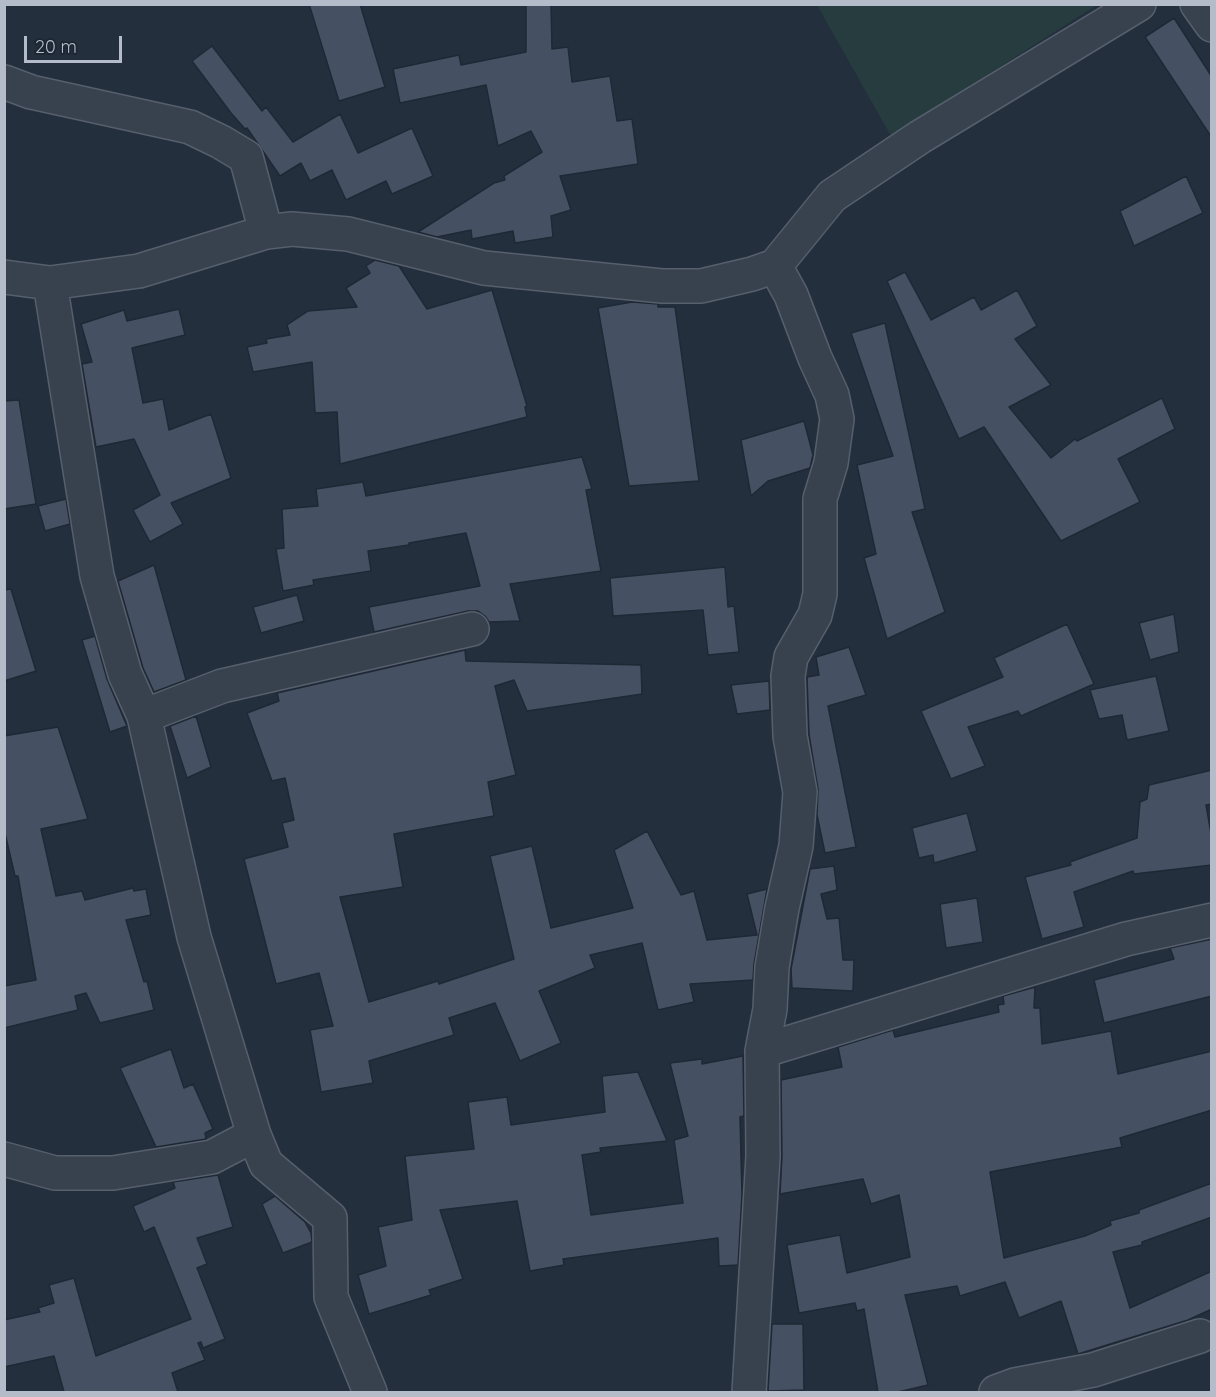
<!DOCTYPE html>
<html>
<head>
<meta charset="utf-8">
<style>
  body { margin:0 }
  #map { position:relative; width:1216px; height:1397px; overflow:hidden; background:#242f3e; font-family:Quicksand,sans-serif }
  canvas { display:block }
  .frame { position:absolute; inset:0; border:6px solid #b4bcc9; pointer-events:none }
  .scale { position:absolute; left:24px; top:36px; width:98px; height:27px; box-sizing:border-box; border:3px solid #b4bcc9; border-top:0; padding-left:8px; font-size:18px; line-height:21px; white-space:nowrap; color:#b4bcc9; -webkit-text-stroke:4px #1d2633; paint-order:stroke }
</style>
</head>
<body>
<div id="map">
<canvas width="1216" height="1397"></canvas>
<div class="frame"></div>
<div class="scale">20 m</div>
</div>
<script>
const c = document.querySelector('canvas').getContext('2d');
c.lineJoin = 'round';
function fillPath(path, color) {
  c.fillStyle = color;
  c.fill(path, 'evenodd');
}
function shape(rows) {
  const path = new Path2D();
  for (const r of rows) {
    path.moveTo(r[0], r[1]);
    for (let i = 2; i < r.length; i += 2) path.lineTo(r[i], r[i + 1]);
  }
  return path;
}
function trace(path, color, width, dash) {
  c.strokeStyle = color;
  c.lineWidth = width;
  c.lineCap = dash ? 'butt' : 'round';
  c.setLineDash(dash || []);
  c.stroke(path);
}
const green = shape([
  [817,5,1097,5,891,136]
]);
const building = shape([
  [309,4,360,4,385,87,339,101,309,4],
  [526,4,551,4,552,49,568,47,572,82,610,76,617,121,632,119,638,164,560,176,571,210,551,216,553,237,515,243,513,231,472,239,471,230,437,237,418,232,494,183,505,180,504,176,542,152,531,131,498,146,486,85,400,103,393,69,459,55,461,65,526,52,526,4],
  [1174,18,1212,77,1212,138,1145,37,1174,18],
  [212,46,262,111,266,107,293,142,340,114,358,153,412,128,433,176,392,194,386,181,346,200,332,170,310,181,301,163,280,176,247,128,245,129,231,113,192,61,212,46],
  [1186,176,1203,213,1134,246,1120,211,1186,176],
  [375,260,399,266,427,309,492,290,527,406,525,407,527,417,340,464,337,412,315,413,312,362,253,372,247,347,267,343,266,339,290,335,287,325,308,311,357,307,346,288,370,273,366,266,375,260],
  [905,272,931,320,974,297,981,310,1017,290,1037,326,1015,339,1051,385,1009,407,1051,458,1075,439,1077,441,1162,398,1175,429,1118,459,1140,502,1061,541,984,427,959,439,887,281,905,272],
  [632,302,658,304,658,307,675,307,699,481,629,486,598,308,632,302],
  [179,309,185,335,132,348,143,403,163,399,169,430,211,414,231,478,171,503,183,524,150,542,133,510,160,495,134,439,96,447,82,364,92,362,81,324,124,310,127,321,179,309],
  [885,323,925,509,912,512,945,612,887,639,864,558,876,554,857,465,893,456,851,333,885,323],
  [19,400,36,504,4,509,4,401,19,400],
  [804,421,813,455,810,468,768,481,751,496,741,440,804,421],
  [582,457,592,489,586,490,601,571,510,584,520,621,489,622,485,616,478,611,468,611,374,632,369,607,480,586,466,533,409,543,409,545,368,551,371,571,313,580,314,585,283,591,276,549,284,548,282,509,318,506,316,489,363,482,366,496,582,457],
  [66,499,70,524,45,531,38,506,66,499],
  [154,565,186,680,154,692,143,668,118,581,154,565],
  [725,567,728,607,734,606,739,652,708,655,703,610,613,616,610,578,725,567],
  [11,589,36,671,4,681,4,590,11,589],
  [297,595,304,621,261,633,253,607,297,595],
  [1174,614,1179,652,1150,660,1139,623,1174,614],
  [1067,624,1094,684,1021,716,1018,711,968,727,985,766,951,779,921,711,1003,677,994,658,1067,624],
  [95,636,107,679,127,726,110,732,82,640,95,636],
  [849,647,866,695,828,706,856,847,825,853,817,815,818,789,809,734,807,677,819,675,816,657,849,647],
  [465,650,466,661,641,665,642,694,527,711,514,680,495,686,516,775,488,782,494,816,394,834,403,887,340,897,369,1002,438,981,439,984,514,959,490,856,532,846,551,928,633,908,614,850,647,831,681,895,694,891,707,940,757,935,747,894,767,889,754,964,753,980,690,984,694,1002,658,1010,642,943,590,955,595,968,539,991,561,1043,520,1061,495,1003,449,1018,454,1035,369,1061,373,1083,321,1092,310,1030,333,1026,319,973,276,984,244,859,288,847,282,823,294,820,285,778,272,781,247,713,279,701,277,693,465,650],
  [1156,676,1169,731,1127,740,1122,715,1099,719,1090,690,1156,676],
  [769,681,770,710,737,714,731,685,769,681],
  [196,716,211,767,187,778,170,726,196,716],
  [58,727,88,819,41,829,56,896,82,891,85,900,133,888,134,891,146,889,151,915,126,920,144,982,147,981,154,1010,100,1023,86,993,75,996,78,1010,4,1028,4,986,36,980,18,876,15,876,4,829,4,736,58,727],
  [1212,770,1212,804,1206,805,1212,839,1212,865,1134,874,1133,871,1074,892,1084,927,1042,939,1025,877,1071,865,1070,862,1137,838,1140,802,1147,799,1149,785,1212,770],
  [967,813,977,851,934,863,933,855,919,858,912,828,967,813],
  [834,866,837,890,821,894,827,919,839,918,843,960,854,960,853,991,792,988,791,969,810,869,834,866],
  [977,898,983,942,946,948,940,904,977,898],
  [1212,939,1212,996,1104,1023,1094,980,1174,959,1170,948,1212,939],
  [1035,987,1034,1008,1040,1008,1042,1044,1111,1031,1118,1074,1212,1051,1212,1110,1120,1138,1122,1147,990,1172,1004,1258,1085,1236,1111,1225,1110,1221,1139,1213,1139,1210,1212,1183,1212,1217,1142,1242,1142,1245,1113,1252,1130,1308,1212,1271,1212,1309,1188,1320,1078,1354,1061,1301,1019,1318,1005,1282,960,1296,957,1286,905,1295,928,1385,898,1392,878,1392,864,1309,857,1311,855,1303,799,1313,787,1245,840,1235,847,1273,910,1257,899,1195,871,1204,863,1179,780,1194,782,1156,781,1080,842,1067,838,1047,893,1030,895,1037,999,1012,998,1005,1004,1004,1003,996,1035,987],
  [171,1049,184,1088,193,1084,213,1129,205,1133,206,1139,156,1147,120,1068,171,1049],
  [743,1056,744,1116,740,1117,742,1194,738,1265,719,1266,718,1238,563,1259,564,1265,530,1271,517,1201,440,1210,463,1279,429,1290,431,1295,369,1314,358,1275,386,1266,378,1227,412,1220,405,1156,474,1149,468,1102,507,1097,511,1125,605,1112,602,1076,638,1072,667,1141,600,1148,601,1152,582,1155,591,1215,683,1203,674,1140,688,1136,670,1063,702,1059,702,1064,743,1056],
  [218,1175,233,1227,197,1238,207,1264,197,1268,225,1339,203,1348,201,1342,198,1343,205,1360,172,1373,178,1392,64,1392,54,1356,4,1367,4,1320,40,1312,38,1308,54,1303,49,1285,74,1278,96,1356,191,1319,154,1227,144,1232,133,1206,175,1188,173,1182,218,1175],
  [275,1196,305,1222,311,1233,312,1242,283,1253,262,1204,275,1196],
  [772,1324,803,1324,804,1390,768,1391,772,1324]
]);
const minor = shape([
  [4,82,31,92,190,127,221,142,246,157,266,232],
  [4,277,50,283,139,271,266,232,292,229,348,234,484,268,662,286,701,286,752,274,775,266,832,196,920,137,1139,4],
  [50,283,97,576,125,674,144,716,194,937,254,1135,266,1164,330,1218,331,1297,370,1392],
  [144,716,222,686,472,629],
  [762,1051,1126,939,1212,920],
  [4,1159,55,1173,113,1173,212,1157,254,1135],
  [749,1392,763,1156,762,1051,770,1009,772,967,782,908,796,846,800,792,790,736,788,676,791,657,815,615,820,594,820,499,831,463,837,419,832,395,815,358,791,295,775,266],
  [996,1392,1015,1385,1093,1370,1200,1336]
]);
const tertiary = shape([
  [1197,4,1212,25]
]);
fillPath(green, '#263c3f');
fillPath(building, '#455162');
trace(building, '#1f2835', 1.5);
trace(minor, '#565f6c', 36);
trace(tertiary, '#565f6c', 36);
trace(minor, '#38414e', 33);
trace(tertiary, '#38414e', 33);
</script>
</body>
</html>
